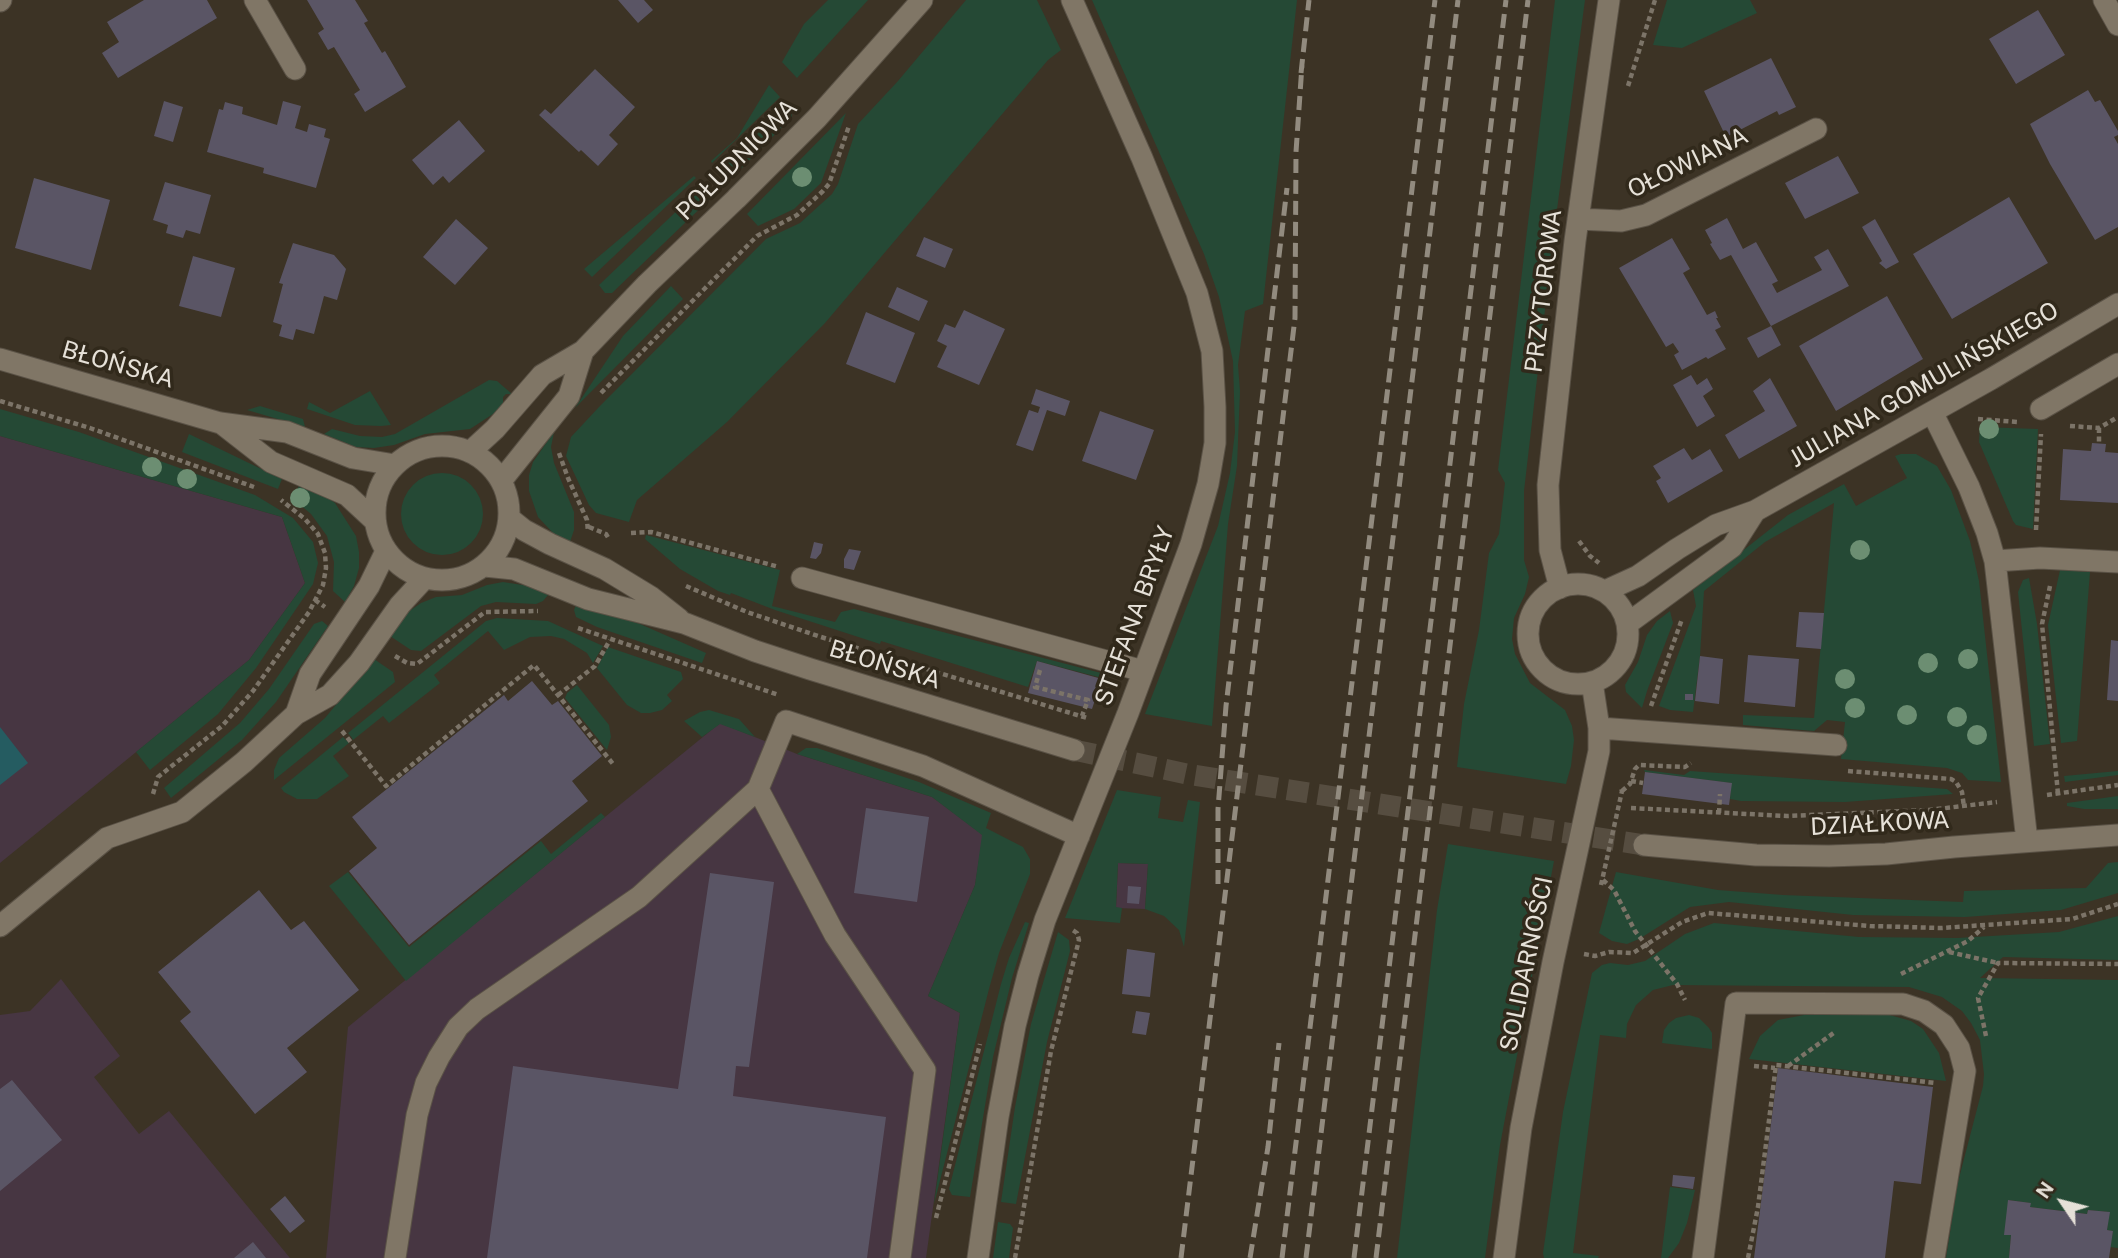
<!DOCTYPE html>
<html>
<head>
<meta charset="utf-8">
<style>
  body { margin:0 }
  #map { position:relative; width:2118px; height:1258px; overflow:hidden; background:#3c3325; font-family:"Public Sans",sans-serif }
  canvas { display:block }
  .north { position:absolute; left:2027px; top:1167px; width:70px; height:70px; -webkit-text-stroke:5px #31291b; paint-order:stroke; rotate:305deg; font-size:19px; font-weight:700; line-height:28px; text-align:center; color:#e6e1d8 }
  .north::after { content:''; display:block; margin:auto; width:24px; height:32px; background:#e6e1d8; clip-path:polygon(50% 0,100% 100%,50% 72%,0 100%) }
</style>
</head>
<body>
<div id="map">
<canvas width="2118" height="1258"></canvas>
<div class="north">N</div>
</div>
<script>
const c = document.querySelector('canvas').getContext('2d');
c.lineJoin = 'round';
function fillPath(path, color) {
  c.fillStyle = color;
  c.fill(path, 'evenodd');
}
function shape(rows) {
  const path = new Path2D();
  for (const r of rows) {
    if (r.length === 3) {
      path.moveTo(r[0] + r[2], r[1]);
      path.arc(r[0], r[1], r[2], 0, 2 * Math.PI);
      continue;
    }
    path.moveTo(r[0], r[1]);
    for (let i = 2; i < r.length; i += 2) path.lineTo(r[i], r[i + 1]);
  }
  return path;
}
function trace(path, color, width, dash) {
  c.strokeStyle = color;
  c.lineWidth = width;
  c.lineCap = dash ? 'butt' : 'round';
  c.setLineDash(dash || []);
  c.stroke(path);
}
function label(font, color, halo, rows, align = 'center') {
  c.font = font + ' "Public Sans",sans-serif';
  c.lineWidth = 7;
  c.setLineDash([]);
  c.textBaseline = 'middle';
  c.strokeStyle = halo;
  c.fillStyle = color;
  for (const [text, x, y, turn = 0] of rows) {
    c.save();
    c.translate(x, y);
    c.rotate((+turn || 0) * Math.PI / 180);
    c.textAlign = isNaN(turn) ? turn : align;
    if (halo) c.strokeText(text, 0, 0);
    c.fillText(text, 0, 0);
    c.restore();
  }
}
const industrial = shape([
  [0,436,282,517,305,583,249,660,0,863],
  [720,723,797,754,932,797,983,835,975,885,928,996,960,1013,926,1258,326,1258,348,1027],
  [1118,863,1148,864,1145,909,1116,908],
  [61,979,120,1056,94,1077,139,1134,169,1111,290,1258,0,1258,0,1015,30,1011]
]);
const green = shape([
  [828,0,868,0,797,78,782,62,804,24],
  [966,0,1037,0,1061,50,1048,60,825,323,727,422,637,500,629,522,596,513,589,505,566,456,571,437,599,407,766,239,800,223,832,194,838,184,858,124,898,81],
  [1092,0,1297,0,1263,304,1245,311,1238,365,1240,391,1237,466,1228,524,1212,726,1145,714,1218,526,1230,473,1235,432,1233,361,1219,297,1204,254],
  [1555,0,1585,0,1554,232,1524,491,1524,560,1529,577,1525,594,1514,618,1512,639,1515,654,1530,683,1565,710,1572,726,1574,740,1571,766,1566,784,1457,767,1464,704,1479,630,1489,553,1499,534,1505,483,1498,470],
  [1667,0,1750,0,1757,13,1682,48,1653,45],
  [769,85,780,97,712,163,711,161,737,138],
  [786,105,791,110,792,117,732,178,725,177,720,171],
  [846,113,821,183,794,209,758,226,747,214],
  [694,176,696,178,592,277,584,269],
  [706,183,712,189,713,196,612,293,605,293,599,285],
  [671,286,683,299,575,408,623,336],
  [489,380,497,381,512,394,506,394,503,397,503,404,493,414,470,429,425,434,394,445,374,448,356,447,324,434,332,429,360,436,382,437,395,434],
  [370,391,391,425,381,426,355,425,307,409,309,402,330,413],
  [260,406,303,419,305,427,247,410],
  [0,409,79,432,255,495,293,518,313,542,318,563,313,584,256,668,218,714,150,770,136,752,249,660,305,583,282,517,0,436],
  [1980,427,2038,429,2033,529,2016,525,2013,521,1979,442],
  [554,432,551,447,554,463,574,512,574,530,570,542,553,533,538,517,529,491,529,475,533,462],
  [189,434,282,479,278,489,182,452],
  [1901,454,1916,454,1937,466,1951,490,1970,541,1979,581,2001,782,1968,780,1962,773,1947,768,1841,759,1845,722,1827,720,1814,731,1743,725,1743,715,1814,718,1834,503,1765,542,1704,591,1700,656,1693,712,1670,710,1659,706,1696,606,1693,590,1788,515,1844,484,1856,506,1907,478,1895,456],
  [442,514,41],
  [299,486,325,496,335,503,356,536,359,552,359,568,354,586,345,602,333,591,334,562,327,536,311,514,292,498],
  [646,535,780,570,772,606,835,622,841,612,854,609,1101,673,1106,677,1102,678,1037,661,1028,687,881,641,880,644,775,610,731,593,730,595,718,591,680,569,645,539],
  [2060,570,2090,572,2077,741,2061,743,2048,625],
  [2029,578,2037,624,2050,744,2034,746,2018,592,2023,580],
  [503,582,529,586,548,595,543,601,536,604,496,602,481,606,421,651,411,650,390,636,408,612,421,603,436,597,462,595,487,585],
  [576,605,640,624,706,653,702,663,597,627,576,617,574,610],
  [1670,611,1673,623,1647,691,1642,708,1626,692,1625,685,1638,662,1647,635,1657,621],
  [497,618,548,621,603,646,593,663,587,653,564,639,551,636,530,637,504,650,488,631,434,675,440,683,389,723,383,716,353,740,352,738,348,733,486,621],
  [322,621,328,626,276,702,242,740,171,798,164,788,240,723,269,689,314,624],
  [608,647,681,672,683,679,667,695,672,701,662,710,650,713,641,713,627,705,597,668],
  [374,659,393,672,395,682,274,780,274,770,279,758,325,718],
  [577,685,609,725,611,737,607,750,565,698,567,693],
  [709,710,739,719,755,737,720,724,702,737,684,721,700,712],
  [343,737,349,743,333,756,349,776,317,799,297,799,284,792,281,788],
  [806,748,817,748,919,782,991,813,986,828,1023,847,1030,859,1030,874,999,953,989,989,934,1204,960,1013,928,996,975,885,982,835,932,797,797,754],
  [1644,770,1684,775,1690,771,1947,789,1953,794,1845,802,1741,801,1730,799,1731,783,1645,772],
  [2118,771,2118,775,2065,782,2064,776],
  [1117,790,1161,797,1158,818,1183,822,1188,800,1200,802,1184,947,1179,930,1164,916,1145,909,1148,864,1118,863,1116,907,1122,908,1120,923,1065,918],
  [2118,796,2118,809,2084,809,2067,806,2067,803],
  [601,813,605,817,406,981,329,886,348,872,409,947,541,841,551,854],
  [1448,844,1554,861,1500,1145,1485,1258,1397,1258,1437,910],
  [2118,862,2118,893,2061,910,1965,917,1853,915,1729,902,1690,907,1639,939,1627,944,1612,941,1599,933,1616,872,1718,890,1783,895,1963,902,1964,891,2086,888,2108,863],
  [2118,916,2118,960,2003,957,1980,978,2118,980,2118,1248,2110,1247,2113,1231,2107,1230,2109,1212,2088,1210,2087,1214,2030,1207,2030,1203,2009,1200,2005,1235,2011,1235,2009,1258,1946,1258,1958,1182,1983,1086,1984,1074,1980,1040,1971,1023,1962,1011,1942,997,1909,987,1673,985,1653,990,1636,1005,1627,1024,1626,1038,1600,1035,1573,1253,1599,1256,1598,1258,1544,1258,1543,1253,1563,1112,1592,973,1602,965,1610,963,1628,965,1645,961,1685,934,1714,923,1859,937,1957,938,2059,932],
  [1025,922,1029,923,1012,978,993,1057,970,1197,952,1195,949,1189,1001,984,1009,958],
  [1058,932,1069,940,1070,951,1047,1042,1016,1204,1001,1202,1015,1107,1031,1024],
  [1886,1014,1911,1021,1923,1029,1939,1053,1946,1081,1749,1059,1760,1036,1778,1020,1804,1015],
  [1689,1015,1699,1018,1709,1028,1712,1033,1712,1049,1662,1043,1664,1030,1669,1023,1676,1018],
  [1670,1187,1695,1190,1687,1223,1679,1243,1668,1258,1661,1258],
  [998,1222,1010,1224,1013,1228,1009,1258,993,1258]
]);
const water = shape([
  [0,727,28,763,0,785]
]);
const building = shape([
  [144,0,207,0,217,18,118,78,102,53,119,42,107,22],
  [307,0,355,0,368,21,364,23,382,53,385,51,406,87,365,112,354,94,360,90,334,47,328,50,318,33,324,29],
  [618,0,644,0,653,10,638,23],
  [2038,10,2065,55,2016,84,1989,39],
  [1771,58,1796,107,1779,115,1777,111,1726,137,1704,91],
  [595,69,635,107,609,135,618,144,598,166,581,150,579,152,539,115,545,109,551,114],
  [2088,90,2095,102,2100,100,2118,131,2118,135,2114,137,2118,144,2118,227,2095,240,2050,164,2030,124],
  [164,101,183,107,173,142,154,136],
  [283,101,301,106,295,128,307,132,309,124,326,129,324,137,330,139,316,188,263,173,264,168,207,152,219,109,223,110,225,102,243,107,242,114,277,125],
  [459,120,485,151,449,183,443,176,433,185,412,160],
  [1838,156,1859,193,1805,219,1785,183],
  [34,178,110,200,91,270,15,248],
  [165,182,211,195,200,234,186,230,183,238,166,233,168,225,153,220],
  [2009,197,2048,263,1952,319,1913,254],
  [1727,218,1743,249,1756,242,1778,281,1772,284,1777,293,1822,270,1814,257,1828,249,1849,286,1771,326,1731,255,1720,260,1710,244,1712,243,1705,230],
  [456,219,488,248,455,285,423,257],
  [1875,219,1899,262,1886,269,1879,263,1882,261,1862,227],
  [924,237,953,249,945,268,916,256],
  [1672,238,1690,269,1683,273,1707,315,1715,311,1718,318,1716,318,1721,327,1715,330,1726,349,1708,359,1706,357,1682,370,1674,355,1679,352,1673,343,1666,347,1619,268],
  [293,243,334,255,346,269,337,300,324,296,314,334,296,329,293,340,279,336,282,325,273,322,283,284,279,283],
  [193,256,235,268,221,317,179,306],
  [897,287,928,301,919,321,888,307],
  [1887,296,1923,359,1836,411,1799,346],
  [964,310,1005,329,979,385,937,367,947,346,937,341,945,324,955,328],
  [866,312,915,333,895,383,846,364],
  [1771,326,1781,345,1758,358,1747,338],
  [1691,375,1697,385,1707,378,1713,389,1703,396,1715,416,1697,427,1673,385],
  [1770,378,1797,426,1739,459,1725,435,1765,411,1753,391],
  [1036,389,1070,401,1065,416,1047,410,1033,451,1016,445,1029,410,1038,413,1040,407,1031,404],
  [1100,411,1154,430,1136,480,1082,461],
  [2092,443,2106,444,2105,452,2118,453,2118,503,2060,500,2063,449,2091,451],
  [1684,448,1692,460,1710,449,1723,471,1668,503,1656,481,1661,478,1653,466],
  [814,542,823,544,821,553,816,559,810,558],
  [849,549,861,551,854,570,844,568,844,559],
  [1799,612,1824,613,1821,649,1796,647],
  [2111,640,2118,641,2118,701,2107,700],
  [1748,655,1799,659,1795,707,1744,702],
  [1700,656,1723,659,1719,704,1695,701],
  [1037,661,1102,679,1092,709,1028,693],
  [532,681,552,705,558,701,602,756,572,781,588,801,409,945,349,871,377,848,352,817,504,695,508,701],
  [1685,694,1693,694,1693,700,1685,700],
  [1645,772,1732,783,1729,805,1642,794],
  [866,808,929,817,917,902,854,893],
  [710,873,774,882,749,1067,736,1066,733,1096,886,1117,867,1258,487,1258,513,1066,678,1089],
  [1128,886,1141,887,1139,904,1127,903],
  [259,890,291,930,304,921,359,990,287,1048,307,1072,255,1114,180,1021,191,1012,158,972],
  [1127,949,1155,953,1150,997,1122,994],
  [1136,1011,1150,1013,1146,1035,1132,1033],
  [1778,1068,1933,1087,1921,1184,1894,1181,1885,1258,1754,1258],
  [12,1080,62,1140,0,1191,0,1089],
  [1673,1175,1695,1177,1693,1189,1672,1186],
  [285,1196,305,1221,290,1233,270,1209],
  [2008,1200,2031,1203,2030,1207,2087,1214,2088,1210,2110,1212,2107,1230,2113,1231,2109,1258,2009,1258,2011,1235,2004,1235],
  [253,1242,266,1258,234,1258]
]);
const minorTunnel = shape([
  [1074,750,1187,774,1644,845]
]);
const path = shape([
  [1628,86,1655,0],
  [601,393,757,236,797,215,823,191,829,184,849,126],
  [0,401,90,428,254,487],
  [1978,419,2018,422],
  [2070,426,2099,428,2118,417],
  [2099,428,2099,444],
  [559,453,568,478,587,520,588,532],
  [589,527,606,534,609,539],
  [2036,530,2041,434],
  [631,533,651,532,779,567],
  [1579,541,1590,556,1599,563],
  [686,586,747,612,821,637,1087,718],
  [2050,586,2042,624,2058,794],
  [315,600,325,607],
  [578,628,779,695],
  [395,656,407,663,417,664,485,612,538,611],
  [1040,670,1035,687,1088,700,1082,716],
  [558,695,595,666,610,640],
  [1651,706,1682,619],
  [342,731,386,786,534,665,613,764],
  [1848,771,1951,779,1956,782,1962,792,1964,807],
  [1631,781,1643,783],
  [1622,791,1630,784,1635,769,1639,765,1685,767,1691,763],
  [153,794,158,777,222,726,253,691,309,612,323,585,326,568,325,553,318,534,305,519,281,500],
  [2047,795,2118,785],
  [1631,808,1787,816,1929,810,1997,802],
  [1719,813,1720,794],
  [1603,880,1614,890,1635,931,1677,984,1685,1000],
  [1601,885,1622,791,1621,788],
  [1949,952,1998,963],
  [1584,954,1595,956,1609,952,1633,953,1682,922,1708,913,1870,926,1942,928,2072,919,2118,904],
  [1901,974,1968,941,1984,927],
  [1986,1036,1978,998,1998,963,2118,964],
  [1754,1066,1775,1068],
  [1788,1066,1835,1032],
  [936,1218,980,1044],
  [1015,1258,1051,1051,1079,940,1077,933,1071,929],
  [1748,1258,1758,1207,1776,1065,1936,1083]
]);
const minor = shape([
  [255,0,295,69],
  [2104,0,2118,25],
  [0,1,1,0],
  [1578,219,1621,221,1646,215,1816,129],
  [0,359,220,423,287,432,353,458,395,465],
  [2041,409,2118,364],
  [1932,412,1969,487,1987,533,1995,561,2027,841],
  [221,423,271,462,347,495,374,520],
  [442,513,67],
  [470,452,495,429,542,375,583,351,647,284,736,199,817,118,922,0],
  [501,481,569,396,583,351],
  [509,518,524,530,550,544,605,569,651,597,679,619],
  [1995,561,2040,558,2118,562],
  [485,566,514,569,588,599,684,623,755,651,810,669,1074,750],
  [802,578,1143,671],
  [1578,634,50],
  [1560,588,1550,550,1548,485,1575,241,1609,0],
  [1605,591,1638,576,1677,549,1716,525,1755,511,1991,379,2118,304],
  [1627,624,1732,547,1755,511],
  [296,714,310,674,369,586,386,551],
  [1599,728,1836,745],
  [758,789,835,935,925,1070,900,1258],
  [1644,845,1756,855,1829,856,1886,854,1954,847,2118,835],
  [0,926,107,838,182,812,244,762,296,714,330,695,359,663,400,605,424,579],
  [395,1258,417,1115,426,1083,439,1057,458,1027,477,1009,639,897,758,789,786,721,923,766,1079,836],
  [978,1258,998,1117,1015,1026,1028,975,1045,920,1128,713,1191,544,1208,484,1215,443,1215,407,1212,351,1197,293,1142,158,1072,0],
  [1504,1258,1521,1128,1553,962,1599,751,1599,728,1592,682],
  [1703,1258,1736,1003,1903,1004,1924,1011,1944,1025,1959,1048,1965,1071,1934,1258]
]);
const rail = shape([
  [1301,73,1309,0],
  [1218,884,1218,809,1226,706,1287,188],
  [1181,1258,1295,318,1296,152,1302,65],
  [1250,1258,1268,1147,1279,1043],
  [1282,1258,1435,0],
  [1306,1258,1458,0],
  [1354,1258,1506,0],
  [1376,1258,1528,0]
]);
const trees = [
  [802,177],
  [1989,429],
  [152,467],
  [187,479],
  [300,498],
  [1860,550],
  [1968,659],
  [1928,663],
  [1845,679],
  [1855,708],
  [1907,715],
  [1957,717],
  [1977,735]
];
const streetNames = [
  ["POŁUDNIOWA",737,160,-45],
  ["OŁOWIANA",1688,163,-26],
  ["PRZYTOROWA",1544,291,-83],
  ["BŁOŃSKA",118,365,16],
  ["JULIANA GOMULIŃSKIEGO",1924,385,-30],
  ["STEFANA BRYŁY",1135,616,-70],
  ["BŁOŃSKA",885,665,17],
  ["DZIAŁKOWA",1880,824,-3],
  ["SOLIDARNOŚCI",1527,964,-78]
];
fillPath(industrial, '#473642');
fillPath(green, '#254935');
fillPath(water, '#255c61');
fillPath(building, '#5a5565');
trace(minorTunnel, '#564d40', 21, [21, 10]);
trace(minor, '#5a5246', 23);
trace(path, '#7c7468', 4.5, [5, 3.5]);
trace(minor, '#807666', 21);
trace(rail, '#928b7f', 5, [14, 7]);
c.fillStyle = '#6c8e72';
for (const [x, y] of trees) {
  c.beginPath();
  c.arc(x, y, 10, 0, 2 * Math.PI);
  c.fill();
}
label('24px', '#e6e1d8', '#31291b', streetNames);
</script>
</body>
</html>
